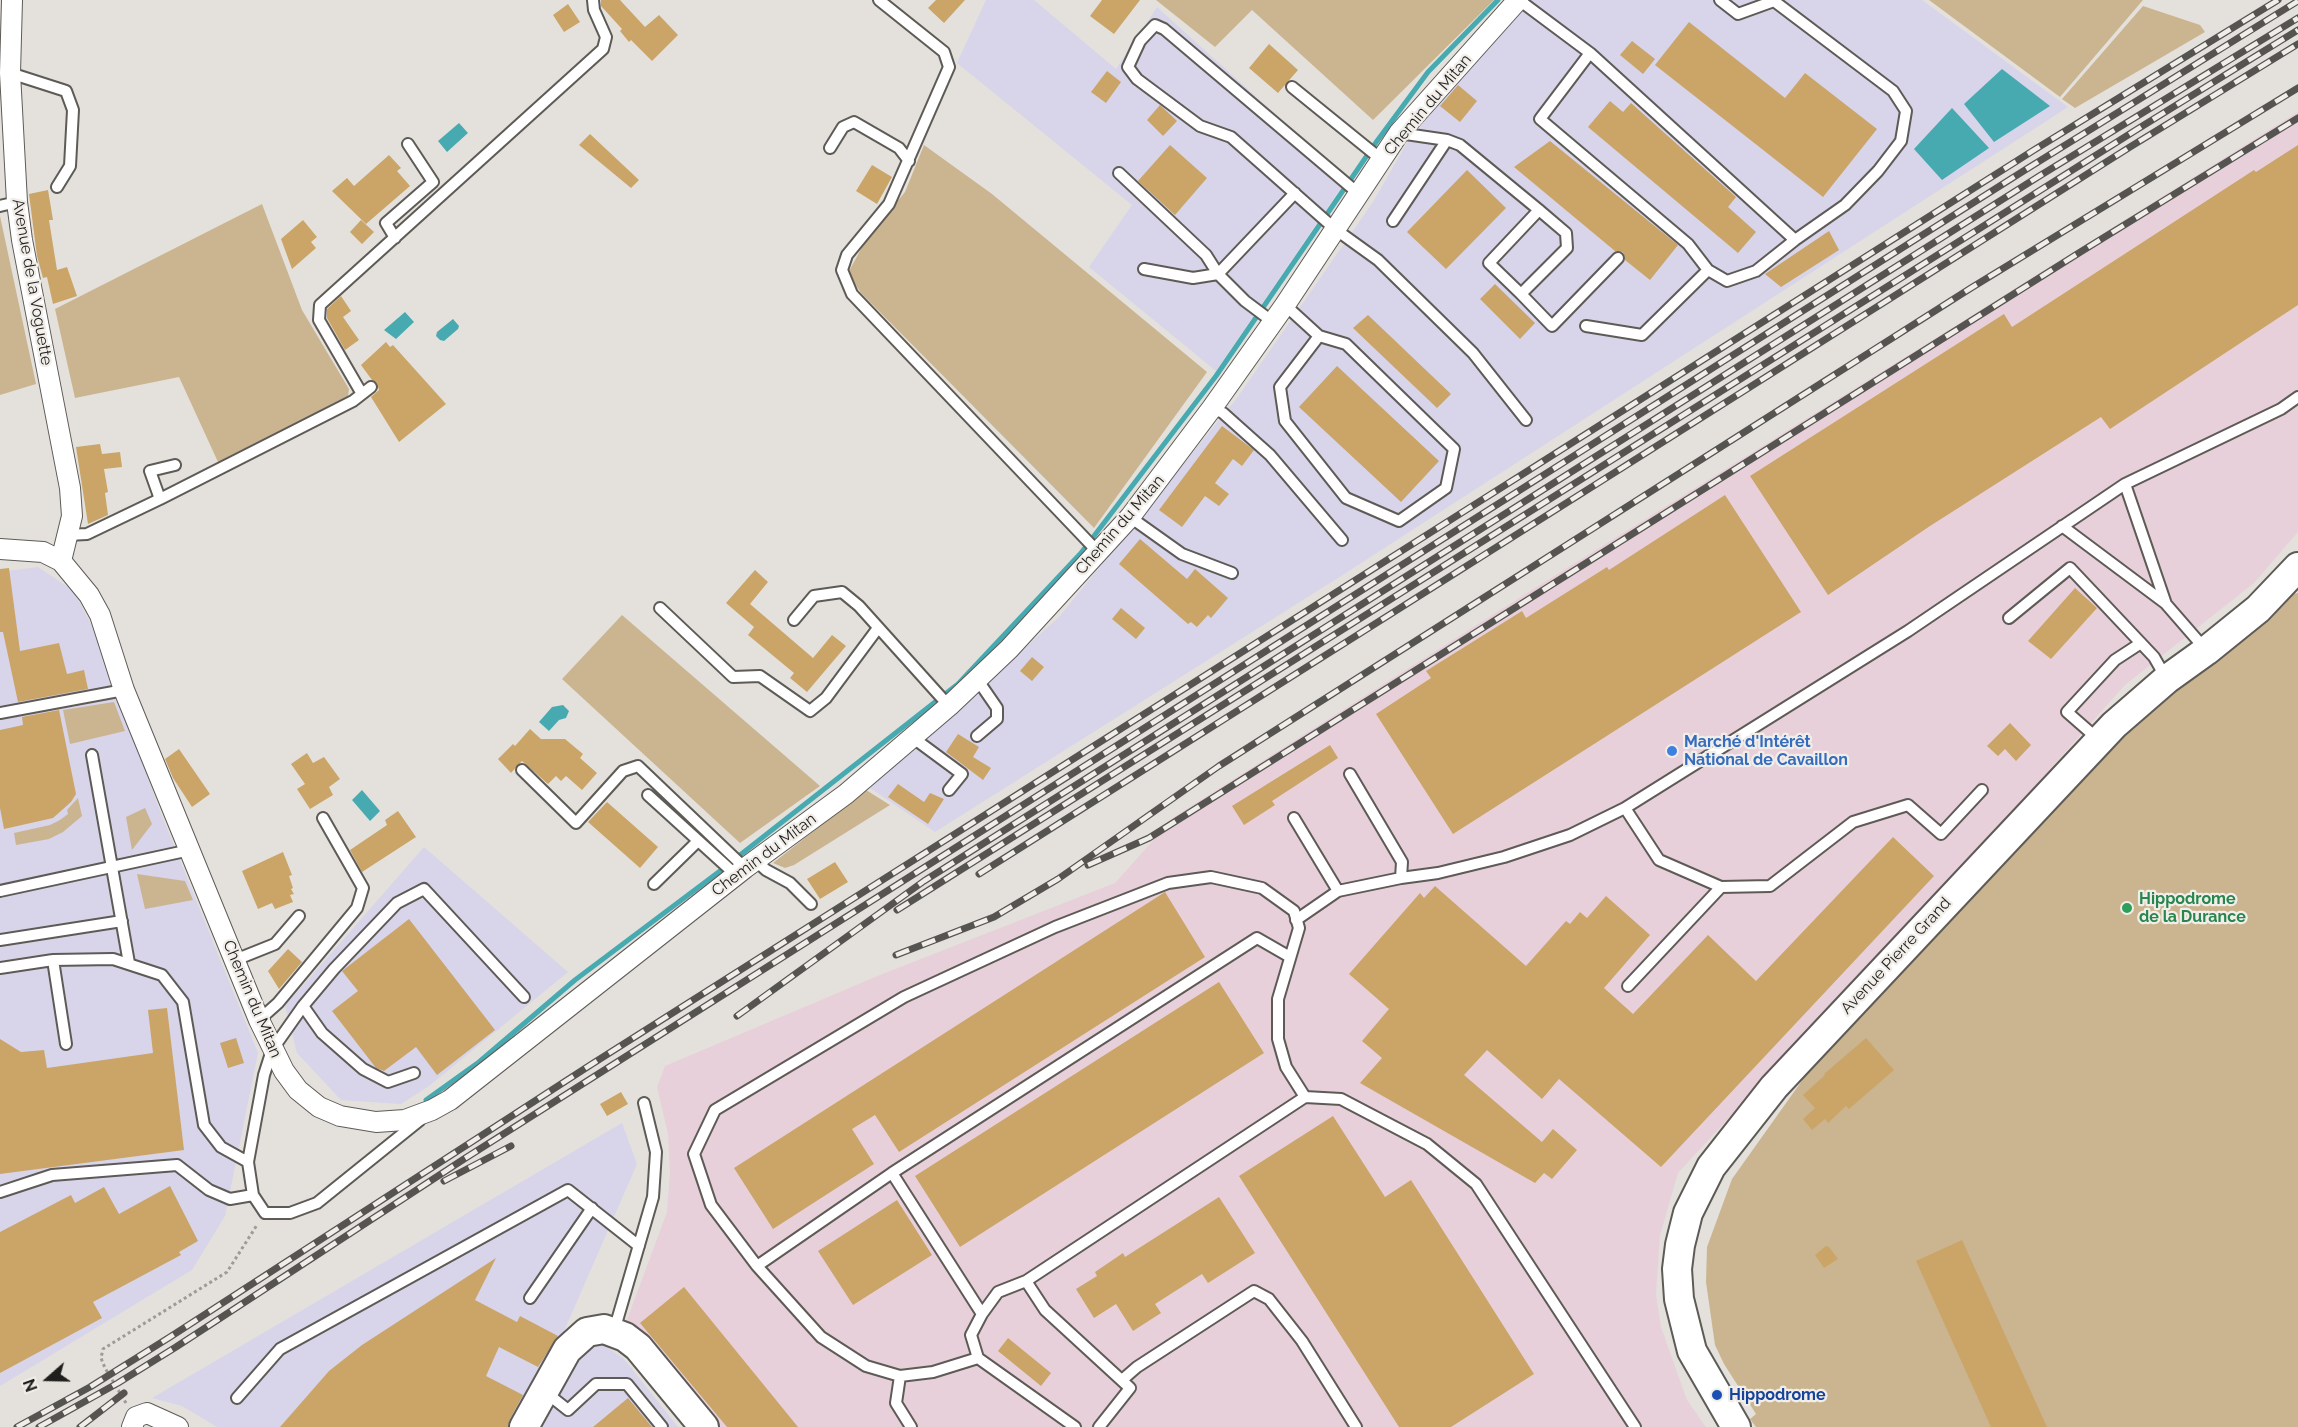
<!DOCTYPE html>
<html>
<head>
<meta charset="utf-8">
<style>
  body { margin:0 }
  #map { position:relative; width:2298px; height:1427px; overflow:hidden; background:#e4e1dc; font-family:Raleway,sans-serif }
  canvas { display:block }
  .north { position:absolute; left:18px; top:1349px; width:60px; height:60px; -webkit-text-stroke:4px #f1eee9; paint-order:stroke; rotate:250deg; font-size:16px; font-weight:700; line-height:24px; text-align:center; color:#1f1e1c }
  .north::after { content:''; display:block; margin:auto; width:21px; height:27px; background:#1f1e1c; clip-path:polygon(50% 0,100% 100%,50% 72%,0 100%) }
</style>
</head>
<body>
<div id="map">
<canvas width="2298" height="1427"></canvas>
<div class="north">N</div>
</div>
<script>
const c = document.querySelector('canvas').getContext('2d');
c.lineJoin = 'round';
function fillPath(path, color) {
  c.fillStyle = color;
  c.fill(path, 'evenodd');
}
function shape(rows) {
  const path = new Path2D();
  for (const r of rows) {
    path.moveTo(r[0], r[1]);
    for (let i = 2; i < r.length; i += 2) path.lineTo(r[i], r[i + 1]);
  }
  return path;
}
function trace(path, color, width, dash) {
  c.strokeStyle = color;
  c.lineWidth = width;
  c.lineCap = dash ? 'butt' : 'round';
  c.setLineDash(dash || []);
  c.stroke(path);
}
function label(font, color, halo, rows, align = 'center') {
  c.font = font + ' Raleway,sans-serif';
  c.lineWidth = 4.5;
  c.setLineDash([]);
  c.textBaseline = 'middle';
  c.strokeStyle = halo;
  c.fillStyle = color;
  for (const [text, x, y, turn = 0] of rows) {
    c.save();
    c.translate(x, y);
    c.rotate((+turn || 0) * Math.PI / 180);
    c.textAlign = isNaN(turn) ? turn : align;
    if (halo) c.strokeText(text, 0, 0);
    c.fillText(text, 0, 0);
    c.restore();
  }
}
const commercial = shape([
  [2298,112,2298,532,2254,583,2125,685,2003,822,1678,1173,1660,1236,1656,1294,1661,1327,1687,1400,1706,1427,715,1427,625,1325,667,1212,670,1173,668,1134,657,1087,665,1066,880,975,1115,883,1174,817,1535,588]
]);
const industrial = shape([
  [986,0,1034,0,1116,69,1157,7,1347,179,1216,371,1089,267,1132,205,957,63],
  [1528,0,1922,0,2068,107,1341,576,935,832,870,788,1059,617,1237,398,1373,202,1407,143,1488,44],
  [38,567,74,591,99,640,160,811,258,1053,225,1216,192,1270,0,1386,0,572],
  [424,847,568,972,429,1086,401,1104,341,1100,297,1053,285,1006],
  [622,1123,637,1164,564,1331,513,1427,217,1427,182,1406,152,1398],
  [604,1345,624,1359,678,1427,537,1427,574,1360,592,1348]
]);
const green = shape([
  [1156,0,1494,0,1373,120,1252,10,1215,47],
  [1929,0,2143,0,2060,97],
  [2143,6,2200,25,2205,32,2075,108,2062,99],
  [924,145,992,194,1207,372,1094,528,861,293,848,273,867,238,905,192],
  [262,204,302,310,349,389,348,396,218,462,179,377,75,398,55,309],
  [0,216,36,384,0,395],
  [2298,593,2298,1427,1756,1427,1750,1419,1756,1414,1724,1364,1715,1345,1706,1282,1707,1247,1732,1179,1838,1030,2127,730,2178,686,2282,607,2293,594],
  [622,615,820,786,740,843,562,679],
  [114,702,125,731,70,744,63,710],
  [866,790,890,805,794,865,785,868,773,863],
  [78,798,82,816,63,832,49,839,16,845,14,833,50,825,60,820,68,814,67,810],
  [145,808,152,824,132,850,126,817],
  [137,874,185,881,193,900,145,909]
]);
const water = shape([
  [2002,69,2050,106,1994,142,1964,104],
  [1952,108,1989,148,1942,180,1914,149],
  [459,123,468,133,447,152,438,141],
  [405,312,414,322,396,339,384,330],
  [453,319,459,326,458,329,444,341,440,340,436,336,437,332],
  [563,705,569,711,566,718,559,720,549,731,539,722,552,707],
  [362,790,380,811,370,821,352,800]
]);
const stream = shape([
  [735,859,958,684,1081,553,1216,376,1377,141,1428,72,1498,0],
  [426,1100,479,1062,575,980,728,865]
]);
const building = shape([
  [601,0,620,0,645,27,659,15,678,35,652,61,631,40,629,42,620,31,622,29,601,6],
  [936,0,965,0,944,23,928,8],
  [1102,0,1140,0,1114,34,1090,16],
  [568,4,580,22,564,32,553,15],
  [1689,22,1785,98,1805,73,1877,129,1823,197,1655,65],
  [1632,41,1655,59,1643,74,1620,55],
  [1269,44,1298,70,1278,93,1249,68],
  [1107,71,1121,82,1106,103,1091,92],
  [1458,85,1477,101,1460,122,1440,106],
  [1610,101,1623,112,1631,103,1736,197,1728,207,1756,232,1738,253,1588,127],
  [1160,105,1177,121,1163,136,1147,120],
  [590,134,639,180,631,188,579,145],
  [1550,141,1678,245,1650,280,1625,260,1623,252,1615,251,1514,167],
  [1170,145,1207,178,1175,215,1138,181],
  [2298,145,2298,305,2110,429,2101,417,1930,526,1828,595,1750,476,2004,314,2012,327,2254,170,2256,172],
  [389,155,401,168,397,171,410,186,366,224,332,191,347,178,354,186],
  [872,165,892,177,877,204,856,191],
  [1467,170,1506,208,1446,269,1407,232],
  [48,190,53,220,49,220,57,270,67,267,77,296,53,304,47,277,43,278,37,256,29,194],
  [303,220,317,237,311,242,316,248,292,269,281,239],
  [361,220,374,232,362,244,350,232],
  [1829,231,1839,250,1781,287,1765,274],
  [1495,284,1535,323,1520,339,1480,299],
  [341,296,351,311,343,317,359,340,345,350,327,318,327,309],
  [1368,315,1451,394,1437,408,1353,328],
  [386,342,390,347,393,345,446,404,399,442,371,397,379,390,377,383,372,380,361,365],
  [1337,366,1439,461,1401,502,1299,407],
  [1222,426,1254,450,1242,466,1233,459,1215,483,1229,494,1219,506,1205,496,1182,527,1159,510],
  [100,444,102,454,120,452,122,467,104,469,108,492,105,493,108,515,88,524,76,447],
  [1725,495,1801,612,1453,834,1376,714,1431,678,1426,671,1522,611,1526,618,1607,567,1609,570],
  [1140,539,1187,579,1195,569,1228,598,1211,618,1208,615,1197,627,1191,622,1188,624,1119,564],
  [9,568,20,651,59,643,67,674,84,670,88,689,18,702,3,632,0,632,0,569],
  [755,570,768,582,750,604,813,658,832,635,846,646,807,692,790,678,794,673,748,635,754,627,726,603],
  [2075,588,2097,608,2051,659,2028,641],
  [1121,608,1145,628,1136,639,1112,619],
  [1032,657,1044,667,1032,681,1020,671],
  [59,710,76,794,71,802,53,818,4,829,0,808,0,730,23,725,22,717],
  [2010,723,2031,745,2016,761,2005,749,1998,756,1987,746],
  [530,729,541,739,565,739,583,754,580,758,597,773,582,790,566,776,561,781,556,776,548,784,522,761,511,773,498,759,513,744,515,746],
  [958,734,979,747,973,757,991,768,983,780,946,752],
  [1330,745,1338,758,1272,801,1275,805,1244,825,1232,806],
  [179,749,210,794,192,807,173,778,165,759],
  [307,753,313,763,324,757,340,779,329,787,333,795,310,809,297,789,305,784,291,764],
  [898,784,924,802,930,793,944,799,928,824,888,797],
  [607,802,658,847,640,868,588,822],
  [398,811,416,837,362,872,350,850,387,825,385,820],
  [1893,837,1934,876,1661,1167,1559,1079,1542,1099,1487,1050,1464,1075,1542,1142,1553,1129,1577,1150,1552,1179,1544,1173,1535,1183,1360,1083,1382,1058,1362,1041,1389,1009,1349,974,1420,893,1424,898,1435,886,1526,966,1566,921,1570,924,1580,912,1587,918,1606,896,1650,935,1604,988,1633,1014,1708,935,1756,981],
  [283,852,292,875,289,876,293,888,291,889,294,894,290,895,293,902,275,909,272,903,258,909,242,871],
  [835,862,848,882,820,899,807,879],
  [1165,892,1205,957,899,1152,875,1115,852,1129,874,1164,773,1229,734,1168],
  [409,919,495,1030,437,1075,416,1047,384,1071,376,1068,332,1011,358,991,342,971],
  [288,949,302,962,279,989,268,971],
  [1219,982,1264,1053,960,1247,915,1176],
  [167,1008,184,1150,0,1174,0,1039,21,1052,44,1050,47,1068,153,1053,148,1010],
  [236,1038,244,1063,228,1068,220,1043],
  [1866,1038,1894,1070,1849,1109,1846,1106,1828,1123,1825,1119,1812,1130,1803,1119,1815,1108,1803,1095,1825,1075,1824,1074],
  [621,1092,628,1104,607,1116,600,1104],
  [1333,1116,1385,1197,1411,1180,1534,1374,1451,1427,1399,1427,1239,1176],
  [170,1186,198,1241,179,1252,181,1255,93,1302,102,1318,0,1373,0,1232,71,1195,75,1203,104,1187,119,1214],
  [1219,1197,1255,1253,1208,1283,1202,1274,1155,1304,1161,1313,1133,1331,1116,1304,1094,1318,1076,1289,1097,1276,1095,1272,1123,1253,1125,1257],
  [897,1200,932,1255,853,1305,818,1251],
  [1962,1240,2047,1427,1991,1427,1916,1261],
  [1826,1246,1829,1247,1838,1259,1824,1268,1815,1255],
  [496,1258,475,1300,517,1322,520,1316,558,1336,538,1367,499,1347,486,1376,523,1395,510,1419,508,1427,280,1427,329,1371,362,1345],
  [684,1287,798,1427,727,1427,640,1323],
  [1008,1338,1051,1373,1041,1386,998,1351],
  [628,1398,652,1427,593,1427]
]);
const path = shape([
  [126,1403,105,1368,101,1358,103,1349,227,1272,257,1225]
]);
const lane = shape([
  [879,0,944,52,949,67,889,204,847,255,842,270,852,294,1098,552],
  [1519,0,1590,53,1795,240],
  [1590,53,1540,119,1688,244,1708,270,1727,281,1756,271,1795,240,1845,205,1878,171,1901,141,1906,111,1893,91,1774,1,1738,14,1720,0],
  [10,73,66,91,73,110,70,166,57,187],
  [1292,87,1382,160],
  [1399,133,1447,140,1460,145,1539,210,1566,233,1567,248,1521,294,1489,263,1539,210],
  [830,148,843,127,854,122,899,148,909,161],
  [1119,173,1206,255,1218,274,1193,278,1144,269],
  [1359,194,1164,29,1155,25,1140,41,1128,67,1137,79,1200,126,1231,137,1335,229,1378,260,1473,353,1526,420],
  [0,206,17,202],
  [1393,221,1447,140],
  [395,238,386,223,433,182,408,144],
  [1521,294,1552,326,1618,258],
  [1285,305,1319,336,1280,387,1285,421,1346,498,1399,521,1446,488,1454,449,1346,344,1319,336],
  [1273,322,1245,301,1218,274,1295,193],
  [1586,326,1642,335,1708,270],
  [362,394,319,320,320,305,603,49,606,37,594,10,593,0],
  [1212,408,1223,413,1270,455,1342,540],
  [2125,484,2166,604,2206,650],
  [160,499,150,471,175,465],
  [1130,517,1182,554,1232,573],
  [2062,526,2165,603],
  [67,535,87,534,160,499,353,401,371,387],
  [660,608,733,677,760,676,810,711,826,698,878,628],
  [2009,618,2070,568,2154,657,2166,678],
  [794,620,814,596,842,592,859,606,949,706],
  [977,679,997,708,997,719,977,736],
  [0,713,124,690],
  [912,737,962,774,949,790],
  [2099,740,2067,712,2115,660,2141,643],
  [92,755,129,963],
  [522,770,576,823,623,771,638,766,745,868],
  [1350,774,1402,862,1401,878],
  [648,795,736,875],
  [1625,808,1659,860,1721,887,1770,886,1853,822,1908,805,1941,834,1982,790],
  [1294,818,1338,891],
  [755,860,766,870,790,883,811,904],
  [654,884,698,841],
  [0,891,190,850],
  [1296,920,1338,891,1401,878,1438,873,1504,857,1570,835,1625,808,1908,631,2125,484,2281,409,2298,397],
  [0,940,122,921],
  [53,960,66,1044],
  [235,960,275,944,299,916],
  [0,968,53,960,113,959,162,975,183,1002,204,1125,221,1147,248,1162],
  [1628,986,1721,887],
  [303,1006,322,1033,363,1069,388,1082,414,1073],
  [259,1020,278,1003,357,908,363,888,323,818],
  [1305,1097,1341,1099,1427,1144,1476,1184,1635,1427],
  [420,1120,317,1203,290,1213,265,1213,253,1195,248,1162,264,1075,272,1050,303,1006,334,969,397,903,424,889,524,997],
  [0,1192,52,1175,177,1165,209,1190,230,1199,253,1195],
  [757,1266,892,1173],
  [1026,1281,1045,1310,1130,1388,1099,1427],
  [530,1298,592,1208],
  [982,1314,892,1173,1257,938,1290,957],
  [614,1331,653,1197,656,1152,644,1103],
  [978,1358,933,1372,900,1376,866,1366,821,1337,757,1266,711,1205,694,1154,715,1110,904,997,1055,927,1168,883,1211,877,1262,888,1294,911,1299,928,1278,999,1278,1039,1286,1067,1305,1097,1026,1281,998,1292,982,1314,971,1335,978,1358,1075,1427],
  [900,1376,896,1403,911,1427],
  [1122,1380,1137,1367,1254,1291,1269,1299,1302,1341,1356,1427],
  [544,1391,568,1410,596,1384,627,1384,662,1427],
  [237,1398,280,1349,568,1190,639,1246]
]);
const street = shape([
  [12,0,10,73,17,202,22,240,70,488,72,516,61,561],
  [0,549,43,552,61,561,89,595,100,615,124,690,259,1020,284,1071,298,1090,319,1107,340,1116,376,1122,405,1120,432,1110,450,1100,745,868,846,794,949,706,1009,649,1130,517,1212,408,1285,305,1399,133,1518,0],
  [132,1427,136,1417,147,1413,178,1427]
]);
const secondary = shape([
  [524,1427,567,1350,587,1332,604,1329,625,1337,638,1347,704,1427],
  [1736,1427,1692,1351,1679,1299,1677,1269,1680,1245,1688,1213,1711,1167,1774,1087,2114,725,2167,679,2206,651,2258,609,2298,567]
]);
const rail = shape([
  [1088,865,1149,838,2082,251,2298,118],
  [979,874,2130,147,2298,44],
  [897,910,2136,130,2298,30],
  [896,955,994,917,1058,879,1219,766,1971,288,2298,88],
  [737,1016,924,881,2041,175,2298,18],
  [444,1181,511,1146],
  [17,1427,90,1387,170,1337,592,1064,2034,150,2278,0],
  [39,1427,118,1383,176,1347,464,1159,1105,753,2025,170,2298,1],
  [80,1427,124,1393]
]);
const markers = [
  [1672,751,6,"#3f7fe0"],
  [2127,908,6,"#2e9e5b"],
  [1717,1395,6,"#1a4fb4"]
];
const streetNames = [
  ["Chemin du Mitan",1428,105,-50],
  ["Avenue de la Voguette",32,282,80],
  ["Chemin du Mitan",1120,525,-49],
  ["Chemin du Mitan",764,855,-37],
  ["Avenue Pierre Grand",1896,956,-47],
  ["Chemin du Mitan",252,999,67]
];
const shopNames = [
  ["Marché d'Intérêt",1684,742],
  ["National de Cavaillon",1684,760]
];
const leisureNames = [
  ["Hippodrome",2139,899],
  ["de la Durance",2139,917]
];
const transitNames = [
  ["Hippodrome",1729,1395]
];
fillPath(commercial, '#e8d0db');
fillPath(industrial, '#d8d4ea');
fillPath(green, '#cbb590');
fillPath(water, '#48aab1');
trace(stream, '#48aab1', 5);
fillPath(building, '#caa567');
trace(lane, '#5e5b57', 14);
trace(street, '#5e5b57', 22);
trace(secondary, '#5e5b57', 32);
trace(path, '#9d9b97', 3, [3, 3]);
trace(lane, '#fff', 10);
trace(street, '#fff', 20);
trace(secondary, '#fff', 28);
trace(rail, '#555451', 7);
trace(rail, '#f1eee9', 4.5, [14]);
for (const [x, y, r, color] of markers) {
  const dot = new Path2D();
  dot.arc(x, y, r, 0, 2 * Math.PI);
  c.fillStyle = color;
  c.fill(dot);
  trace(dot, '#f1eee9', 2);
}
label('16px', '#1f1e1c', '#f1eee9', streetNames);
label('bold 16px', '#366cbe', '#f1eee9', shopNames, 'left');
label('bold 16px', '#27864d', '#f1eee9', leisureNames, 'left');
label('bold 16px', '#164399', '#f1eee9', transitNames, 'left');
</script>
</body>
</html>
